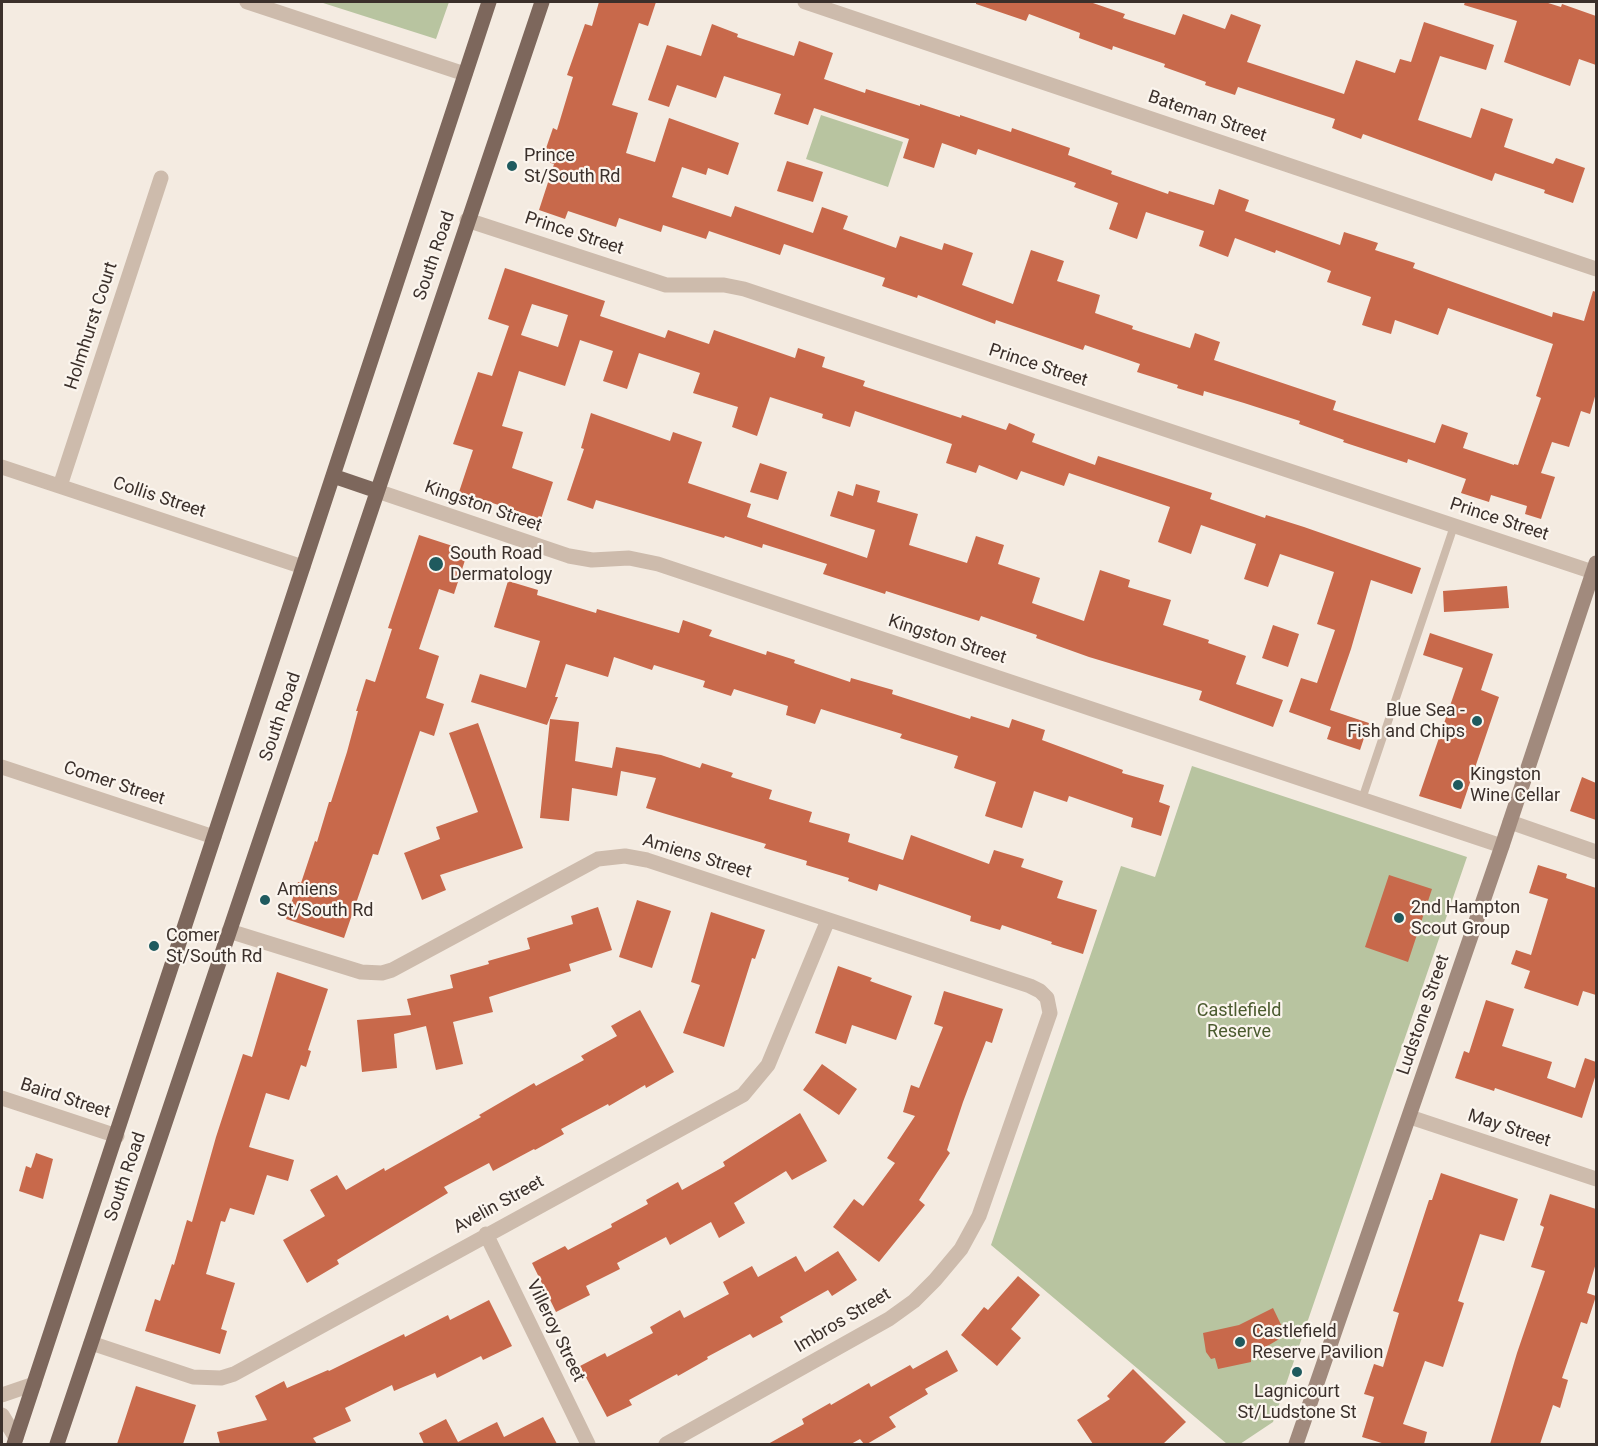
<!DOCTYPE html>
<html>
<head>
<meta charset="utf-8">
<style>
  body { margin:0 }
  #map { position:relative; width:1598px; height:1446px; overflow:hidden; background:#f4ebe1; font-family:Roboto,sans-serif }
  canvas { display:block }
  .frame { position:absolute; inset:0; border:3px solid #3b302b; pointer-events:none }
</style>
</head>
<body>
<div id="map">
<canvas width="1598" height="1446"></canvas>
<div class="frame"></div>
</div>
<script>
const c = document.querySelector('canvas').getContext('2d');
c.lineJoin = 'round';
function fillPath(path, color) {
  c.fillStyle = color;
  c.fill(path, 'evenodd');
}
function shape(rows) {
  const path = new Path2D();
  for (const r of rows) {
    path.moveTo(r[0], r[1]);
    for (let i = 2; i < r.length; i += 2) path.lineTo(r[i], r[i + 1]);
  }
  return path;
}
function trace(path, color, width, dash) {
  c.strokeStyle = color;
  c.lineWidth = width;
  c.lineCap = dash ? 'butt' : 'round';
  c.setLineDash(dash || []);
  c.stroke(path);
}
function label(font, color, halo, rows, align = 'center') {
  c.font = font + ' Roboto,sans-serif';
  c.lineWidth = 4.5;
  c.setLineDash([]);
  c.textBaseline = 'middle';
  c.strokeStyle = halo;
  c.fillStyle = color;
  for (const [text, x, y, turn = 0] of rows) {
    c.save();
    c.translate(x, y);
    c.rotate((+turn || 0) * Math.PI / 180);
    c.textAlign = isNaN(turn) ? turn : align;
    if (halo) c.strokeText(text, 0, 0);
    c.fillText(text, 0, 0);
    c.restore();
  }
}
const green = shape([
  [320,2,449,2,436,39],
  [821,115,903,142,888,187,806,159],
  [1192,766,1467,857,1273,1422,1240,1444,1227,1444,991,1245,1121,866,1155,877]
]);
const building = shape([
  [599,2,656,2,648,26,639,23,612,105,638,113,626,153,655,162,669,118,739,143,728,175,708,168,706,175,682,167,672,197,731,217,735,206,813,233,822,207,848,216,843,229,896,248,900,236,942,250,944,243,973,253,962,285,1013,304,1031,250,1064,261,1057,281,1100,295,1095,313,1133,326,1132,329,1190,348,1195,333,1220,342,1214,360,1336,401,1333,410,1435,443,1442,424,1468,433,1463,448,1514,465,1514,464,1518,465,1541,398,1536,396,1553,344,1448,308,1438,335,1395,320,1391,334,1362,325,1371,297,1327,282,1331,271,1276,250,1275,253,1235,238,1228,257,1199,246,1204,231,1146,212,1137,239,1109,229,1118,203,1074,187,1076,183,978,149,976,155,942,143,934,168,903,158,909,139,814,108,808,125,774,114,781,94,724,76,716,98,677,85,669,107,648,100,667,45,701,56,712,24,738,34,737,37,794,56,799,41,833,53,824,79,865,93,866,89,920,106,920,104,960,117,960,115,1011,132,1012,128,1070,148,1068,155,1112,171,1111,174,1168,194,1169,191,1214,205,1219,189,1249,200,1245,211,1340,245,1344,232,1378,243,1375,250,1415,263,1413,268,1552,317,1553,312,1584,321,1593,291,1596,292,1596,393,1590,414,1581,411,1569,447,1552,442,1541,473,1555,477,1541,519,1525,514,1527,506,1491,495,1489,502,1461,493,1466,479,1408,459,1407,463,1343,442,1344,440,1299,424,1300,421,1244,403,1204,391,1203,396,1177,388,1178,385,1137,372,1140,364,1085,345,1083,350,996,320,995,324,918,295,917,298,882,286,885,278,784,244,780,255,709,231,706,239,663,225,661,232,619,218,616,227,568,211,565,219,539,210,554,164,542,160,553,128,557,130,573,77,567,75,585,24,592,26],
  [976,2,1090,2,1125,14,1123,18,1175,35,1183,14,1225,29,1231,14,1261,25,1247,62,1344,94,1356,60,1395,73,1400,59,1411,62,1424,22,1494,45,1486,70,1440,56,1418,120,1471,138,1481,108,1513,119,1504,147,1553,164,1556,158,1585,168,1573,203,1544,193,1545,190,1495,173,1492,181,1363,134,1361,139,1332,128,1335,119,1238,87,1235,95,1205,85,1206,82,1164,67,1165,64,1113,46,1112,50,1079,38,1080,33,1029,14,1026,21,976,4],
  [1465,2,1545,2,1561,7,1562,4,1596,16,1596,65,1579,59,1570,86,1504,62,1517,21,1464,5],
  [787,161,823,172,813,202,777,191],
  [505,268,605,301,600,316,665,338,668,330,709,344,714,330,795,358,798,348,825,357,822,367,865,381,863,386,961,418,962,415,1006,430,1009,423,1035,434,1032,442,1095,465,1098,456,1212,493,1210,499,1265,518,1266,515,1304,527,1421,568,1412,594,1371,580,1351,649,1330,710,1369,723,1360,750,1327,739,1331,727,1289,712,1301,678,1317,683,1335,630,1317,624,1334,572,1280,554,1268,587,1244,579,1256,544,1201,525,1191,554,1158,542,1170,507,1069,473,1064,486,1021,471,1017,480,979,465,976,473,946,463,952,444,855,411,850,427,822,418,823,414,770,397,757,436,732,427,738,407,693,393,700,373,639,353,627,389,603,381,613,351,580,340,565,386,519,371,502,426,523,432,512,468,553,482,541,519,459,492,473,450,453,444,478,372,492,376,509,326,488,319],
  [532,304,568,315,558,347,521,335],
  [591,413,670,441,673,432,702,442,688,483,751,504,747,517,867,558,875,530,830,516,838,491,853,496,856,484,880,491,877,502,918,514,909,545,967,563,976,536,1004,545,998,564,1040,578,1032,603,1084,621,1100,570,1130,580,1128,587,1171,600,1163,625,1209,640,1208,643,1246,656,1236,684,1283,700,1273,727,1199,700,1202,691,1089,657,1036,638,1037,635,981,616,979,621,886,591,885,594,823,574,827,564,763,544,762,548,725,536,724,538,596,500,593,509,567,500,584,449,581,448],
  [760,463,787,472,778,500,750,492],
  [419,535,468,551,454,594,439,589,419,649,439,656,426,698,444,704,434,736,420,731,378,855,373,854,344,938,286,919,298,882,301,883,315,841,317,842,329,802,331,802,347,752,358,711,356,711,366,679,375,682,392,629,388,628],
  [508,581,538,590,537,595,596,613,597,609,679,633,683,620,712,630,709,636,766,655,767,651,795,660,794,663,850,682,851,678,893,690,892,694,970,719,971,716,1009,728,1012,719,1045,730,1042,740,1123,770,1122,773,1164,785,1159,802,1170,806,1161,836,1131,827,1133,818,1069,796,1067,802,1034,791,1022,828,985,816,996,782,954,768,958,756,900,738,902,734,821,709,815,724,786,715,788,706,734,689,731,696,703,687,705,681,654,665,652,670,614,657,608,677,566,664,555,697,558,697,547,725,471,702,480,674,526,688,540,641,494,627],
  [1507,586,1509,608,1444,612,1443,591],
  [1273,625,1299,634,1288,667,1262,658],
  [1430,633,1493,654,1481,690,1499,697,1461,809,1419,796,1463,668,1423,655],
  [550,719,579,722,575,761,612,768,616,747,661,755,700,768,702,763,733,773,731,777,772,790,769,799,812,812,809,822,850,834,848,842,903,860,911,835,989,864,994,850,1024,859,1021,867,1063,881,1057,898,1097,910,1083,954,1051,944,1052,942,1002,925,1000,930,970,921,971,916,879,884,877,891,848,881,849,878,806,865,807,861,764,848,766,844,646,808,656,778,621,771,617,796,572,788,569,821,540,818],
  [478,723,523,848,440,875,446,890,422,900,404,853,440,839,436,827,478,812,449,733],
  [1582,777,1596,783,1596,820,1570,811],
  [1538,865,1567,874,1566,878,1596,888,1596,995,1583,991,1578,1006,1524,988,1530,971,1511,964,1516,950,1531,955,1548,899,1529,893],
  [1389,875,1432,889,1408,962,1365,947],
  [637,900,671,911,652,968,619,957],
  [598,907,612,950,569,964,571,971,489,997,493,1012,453,1022,463,1064,436,1070,426,1026,394,1034,397,1068,362,1072,357,1020,411,1015,407,999,453,988,450,975,489,964,488,961,530,949,527,938,573,924,571,916],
  [711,912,765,930,755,959,752,958,724,1047,683,1033,700,985,691,982],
  [838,966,872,978,870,981,912,996,896,1040,852,1025,846,1044,815,1033],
  [277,972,328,989,308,1050,311,1051,306,1067,301,1065,289,1100,266,1093,249,1147,294,1160,288,1181,267,1175,254,1215,230,1208,225,1222,221,1221,206,1274,235,1283,221,1329,227,1331,220,1354,145,1331,155,1299,160,1301,172,1264,174,1265,187,1220,192,1222,216,1137,243,1054,252,1057],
  [944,991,1003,1009,992,1043,986,1041,963,1102,947,1150,950,1153,919,1200,925,1205,879,1262,833,1227,854,1199,863,1206,895,1163,887,1158,915,1116,903,1112,911,1085,919,1088,943,1027,934,1024],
  [1486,1000,1514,1009,1502,1046,1552,1062,1547,1078,1575,1088,1585,1058,1596,1062,1596,1074,1582,1118,1495,1088,1494,1091,1455,1078,1464,1051,1469,1053],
  [640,1010,674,1072,646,1088,645,1085,609,1106,608,1104,561,1129,564,1134,535,1150,534,1149,493,1171,489,1163,444,1187,448,1193,337,1260,339,1264,307,1283,283,1240,325,1216,310,1190,337,1175,346,1190,384,1168,385,1171,481,1117,479,1115,534,1083,536,1086,584,1060,581,1056,617,1036,611,1026],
  [822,1064,857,1089,839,1115,803,1090],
  [800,1113,827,1161,792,1180,786,1171,734,1203,745,1223,719,1238,711,1222,670,1245,666,1237,617,1263,620,1269,586,1286,590,1295,556,1312,532,1263,565,1246,568,1250,612,1227,611,1224,648,1204,646,1200,678,1182,682,1190,725,1166,723,1162],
  [36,1153,53,1159,43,1199,19,1191,26,1166,31,1168],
  [1441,1173,1518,1199,1504,1241,1480,1234,1458,1301,1464,1303,1443,1367,1425,1361,1403,1424,1427,1432,1424,1444,1385,1444,1362,1437,1374,1397,1364,1394,1374,1364,1383,1367,1399,1313,1393,1311,1429,1200,1432,1200],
  [1550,1194,1596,1209,1596,1263,1587,1293,1596,1296,1587,1324,1581,1322,1562,1378,1568,1380,1560,1408,1553,1405,1540,1444,1490,1444,1517,1353,1545,1271,1531,1267,1544,1227,1540,1225],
  [838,1251,857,1280,832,1296,828,1290,780,1317,783,1322,753,1338,750,1334,707,1357,708,1359,678,1376,677,1374,629,1400,632,1405,607,1417,580,1366,605,1353,607,1357,653,1333,650,1327,680,1310,684,1318,729,1294,723,1282,752,1266,758,1277,796,1256,805,1272],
  [1018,1276,1040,1295,1011,1329,1021,1338,997,1366,961,1335,984,1307,988,1310],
  [489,1300,512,1346,483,1360,481,1356,437,1378,435,1373,394,1391,392,1385,345,1408,351,1421,313,1438,317,1444,220,1444,217,1432,267,1420,255,1396,284,1381,287,1388,328,1370,329,1371,404,1334,405,1337,448,1315,450,1320],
  [1273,1308,1286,1335,1264,1348,1263,1352,1251,1359,1251,1362,1218,1369,1215,1358,1211,1359,1206,1352,1203,1333,1239,1325],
  [947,1350,958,1371,925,1389,928,1394,889,1417,896,1427,867,1444,864,1444,860,1439,851,1444,768,1444,804,1424,802,1419,830,1403,831,1405,869,1383,871,1387,910,1365,913,1369],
  [1133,1369,1186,1422,1163,1444,1093,1444,1077,1420,1110,1399,1107,1396],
  [136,1386,196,1405,183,1444,117,1444],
  [543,1417,557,1444,424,1444,419,1433,446,1419,458,1442,497,1422,504,1437]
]);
const lane = shape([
  [1362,799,1454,526]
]);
const street = shape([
  [247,2,465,74],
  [805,2,1596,269],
  [467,220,666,285,724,285,744,289,1593,572],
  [2,467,303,567],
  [60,486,161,178],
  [377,491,569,556,592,560,629,558,658,564,1502,846],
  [2,767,214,837],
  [1510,822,1596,852],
  [229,931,361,972,382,973,392,970,598,859,625,856,647,860,1030,986,1040,991,1047,998,1050,1013,979,1216,961,1249,935,1280,914,1301,889,1319,666,1444],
  [2,1098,117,1136],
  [1410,1117,1596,1179],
  [486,1234,588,1444],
  [91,1343,193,1377,221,1378,234,1374,743,1095,768,1065,828,920],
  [2,1395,34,1384],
  [2,1415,16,1438]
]);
const secondary = shape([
  [1296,1444,1502,846,1596,563]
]);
const primary = shape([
  [333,476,377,491],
  [14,1444,489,2],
  [57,1444,542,2]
]);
const markers = [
  [512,166,6,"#1f5a5e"],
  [436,564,8,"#1f5a5e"],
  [1477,721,6,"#1f5a5e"],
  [1458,785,6,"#1f5a5e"],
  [265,900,6,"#1f5a5e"],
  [1399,918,6,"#1f5a5e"],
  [154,946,6,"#1f5a5e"],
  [1240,1342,6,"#1f5a5e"],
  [1297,1372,6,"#1f5a5e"]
];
const streetNames = [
  ["Bateman Street",1207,117,19],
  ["Prince Street",574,234,18],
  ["South Road",435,256,-71],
  ["Holmhurst Court",92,326,-72],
  ["Prince Street",1038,366,18],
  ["Collis Street",159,498,18],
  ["Kingston Street",483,507,19],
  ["Prince Street",1499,520,18],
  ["Kingston Street",947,640,18],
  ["South Road",281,717,-71],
  ["Comer Street",114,784,18],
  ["Amiens Street",697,857,17],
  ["Ludstone Street",1424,1015,-71],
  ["Baird Street",65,1099,18],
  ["May Street",1509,1129,18],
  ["South Road",126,1177,-71],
  ["Avelin Street",499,1205,-29],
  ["Imbros Street",843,1321,-31],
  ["Villeroy Street",555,1331,64]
];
const poiNames = [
  ["Prince",524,156],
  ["St/South Rd",524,177],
  ["South Road",450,554],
  ["Dermatology",450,575],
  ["Blue Sea -",1465,711,"right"],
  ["Fish and Chips",1465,732,"right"],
  ["Kingston",1470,775],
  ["Wine Cellar",1470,796],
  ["Amiens",277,890],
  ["St/South Rd",277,911],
  ["2nd Hampton",1411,908],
  ["Scout Group",1411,929],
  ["Comer",166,936],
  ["St/South Rd",166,957],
  ["Castlefield",1252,1332],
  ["Reserve Pavilion",1252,1353],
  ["Lagnicourt",1297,1392,"center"],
  ["St/Ludstone St",1297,1413,"center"]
];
const parkNames = [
  ["Castlefield",1239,1011],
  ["Reserve",1239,1032]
];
fillPath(green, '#b8c4a0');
fillPath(building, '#c8694b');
trace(lane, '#cdbbac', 8);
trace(street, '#cdbbac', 15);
trace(secondary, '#a18a7d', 15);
trace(primary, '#7d675c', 15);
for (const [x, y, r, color] of markers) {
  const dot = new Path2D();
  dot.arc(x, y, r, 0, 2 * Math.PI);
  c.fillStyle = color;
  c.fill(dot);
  trace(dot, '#fbf5ee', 2);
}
label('18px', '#3b302b', '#fbf5ee', streetNames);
label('18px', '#3b302b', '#fbf5ee', poiNames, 'left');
label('18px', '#4a5a2e', '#fbf5ee', parkNames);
</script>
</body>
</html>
